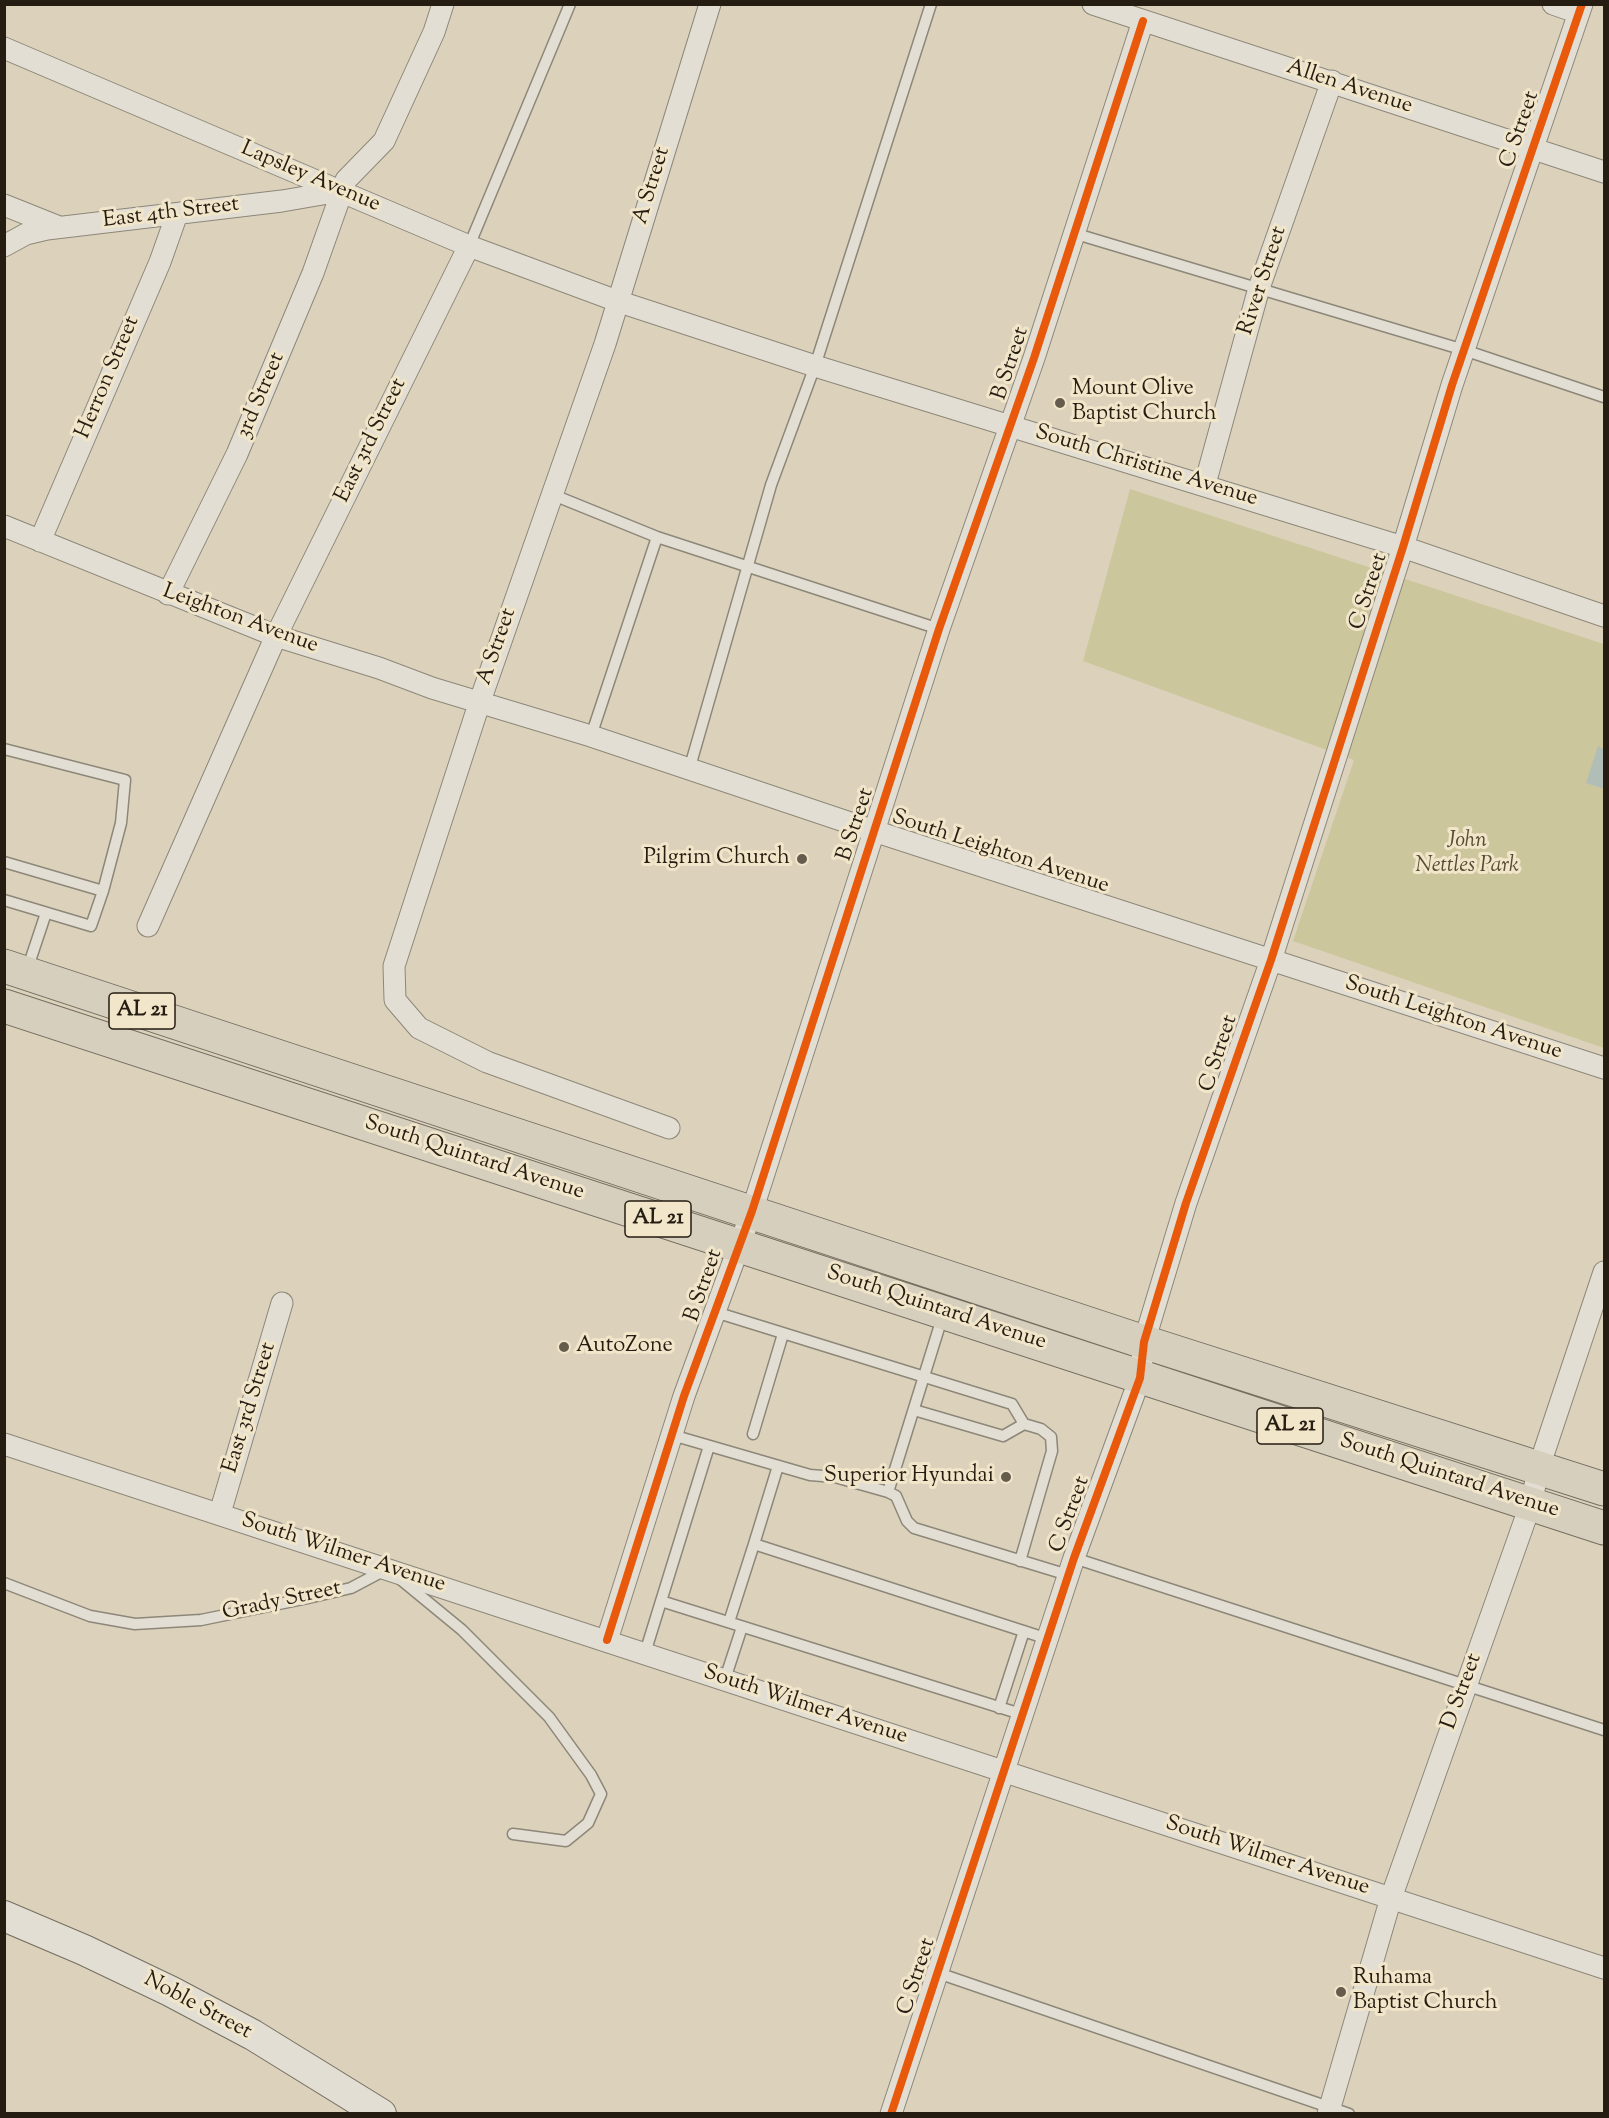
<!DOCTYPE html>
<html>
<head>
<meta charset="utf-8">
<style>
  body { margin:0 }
  #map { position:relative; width:1609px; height:2118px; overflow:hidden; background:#dcd2bb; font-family:"Sorts Mill Goudy",serif }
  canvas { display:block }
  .frame { position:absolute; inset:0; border:6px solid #261d12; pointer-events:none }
</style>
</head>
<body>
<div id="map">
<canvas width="1609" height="2118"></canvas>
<div class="frame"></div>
</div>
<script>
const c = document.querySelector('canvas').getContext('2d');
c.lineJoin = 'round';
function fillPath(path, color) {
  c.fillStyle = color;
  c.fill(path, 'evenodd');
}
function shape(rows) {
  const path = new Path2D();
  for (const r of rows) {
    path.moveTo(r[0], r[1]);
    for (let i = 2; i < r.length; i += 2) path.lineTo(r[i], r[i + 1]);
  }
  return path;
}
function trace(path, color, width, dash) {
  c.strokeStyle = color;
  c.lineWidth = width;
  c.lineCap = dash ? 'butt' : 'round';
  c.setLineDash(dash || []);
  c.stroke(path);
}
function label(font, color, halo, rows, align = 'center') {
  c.font = font + ' "Sorts Mill Goudy",serif';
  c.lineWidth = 6;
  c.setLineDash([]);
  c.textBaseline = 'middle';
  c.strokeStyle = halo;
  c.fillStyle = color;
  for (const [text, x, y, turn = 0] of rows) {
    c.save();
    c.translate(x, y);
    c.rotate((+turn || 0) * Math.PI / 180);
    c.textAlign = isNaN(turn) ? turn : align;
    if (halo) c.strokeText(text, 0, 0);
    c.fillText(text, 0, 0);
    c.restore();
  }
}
const green = shape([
  [1130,489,1604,644,1604,1048,1293,941,1354,760,1083,661]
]);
const water = shape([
  [1598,746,1604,749,1604,789,1586,783]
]);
const lane = shape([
  [1073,233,1464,350,1604,397],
  [469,246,570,4],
  [551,494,657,537,939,629],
  [591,736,657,537],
  [4,749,125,780,121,823,103,891],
  [689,770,771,485,815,366,931,4],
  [4,862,103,891,91,926,4,900],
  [27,970,46,913],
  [715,1312,1012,1404,1024,1424,1041,1429,1051,1437,1052,1451,1020,1561],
  [943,1315,888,1492,896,1496,907,1521,914,1528,1068,1575],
  [914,1410,1003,1436,1024,1424],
  [753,1434,783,1334],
  [672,1435,810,1475,835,1477,888,1492],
  [778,1466,754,1544,1048,1639],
  [1074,1558,1604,1730],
  [400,1579,462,1630,549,1717,591,1775,601,1794,588,1823,566,1841,513,1834],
  [4,1583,90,1616,135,1624,201,1620,308,1598,351,1588,385,1570],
  [661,1601,1024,1715],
  [729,1622,754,1544],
  [645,1653,709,1446],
  [725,1679,742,1627],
  [999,1708,1024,1631],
  [938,1973,1349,2114]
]);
const street = shape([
  [1093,4,1604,172],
  [1553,4,1579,13],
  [4,48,469,246,617,301,815,366,1403,547,1604,616],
  [4,205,59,227],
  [4,246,26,234,47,229,282,201,340,191],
  [1205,484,1259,288,1332,81],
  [4,526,276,636,379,668,432,688,591,736,874,831,1604,1068],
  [40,541,160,262,177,214],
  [168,594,237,454,313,273,346,180,384,141,434,32,443,4],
  [148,926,276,636,469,246],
  [669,1128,487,1062,419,1028,395,1000,394,966,480,701,605,344,710,4],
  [4,1444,1604,1968],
  [220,1513,282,1303],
  [607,1640,684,1396,752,1211,939,629,1034,358,1143,21],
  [891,2114,1074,1558,1140,1378,1144,1342,1186,1203,1271,960,1403,547,1452,385,1582,4],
  [1328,2114,1391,1898,1531,1503,1539,1467,1604,1272]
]);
const secondary = shape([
  [4,1916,84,1950,170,1991,253,2035,381,2114]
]);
const highway = shape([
  [4,966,1144,1342,1604,1489],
  [4,1006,1604,1528]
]);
const cycleway = shape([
  [607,1640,684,1396,752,1211,939,629,1034,358,1143,21],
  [891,2114,1074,1558,1140,1378,1144,1342,1186,1203,1271,960,1403,547,1452,385,1582,4]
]);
const markers = [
  [1060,403,6,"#665c4d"],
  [802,859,6,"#665c4d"],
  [564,1347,6,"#665c4d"],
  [1006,1477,6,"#665c4d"],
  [1341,1992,6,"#665c4d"]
];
const shields = [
  [142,1011,66],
  [658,1219,66],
  [1290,1426,66]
];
const shieldNames = [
  ["AL 21",142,1011],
  ["AL 21",658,1219],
  ["AL 21",1290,1426]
];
const streetNames = [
  ["Allen Avenue",1349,88,18],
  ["C Street",1521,130,-71],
  ["Lapsley Avenue",310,178,23],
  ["A Street",653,186,-73],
  ["East 4th Street",171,214,-7],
  ["River Street",1264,281,-72],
  ["B Street",1012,364,-72],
  ["Herron Street",109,378,-67],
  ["3rd Street",262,396,-67],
  ["East 3rd Street",372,441,-64],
  ["South Christine Avenue",1146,467,17],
  ["C Street",1370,592,-72],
  ["Leighton Avenue",240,620,20],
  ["A Street",498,647,-71],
  ["B Street",857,825,-72],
  ["South Leighton Avenue",1000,853,18],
  ["South Leighton Avenue",1453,1019,18],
  ["C Street",1220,1054,-72],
  ["South Quintard Avenue",474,1159,18],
  ["B Street",705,1286,-71],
  ["South Quintard Avenue",936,1309,18],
  ["East 3rd Street",251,1408,-73],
  ["South Quintard Avenue",1449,1477,18],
  ["C Street",1071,1515,-70],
  ["South Wilmer Avenue",343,1554,18],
  ["Grady Street",282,1602,-12],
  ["D Street",1463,1692,-70],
  ["South Wilmer Avenue",805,1706,18],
  ["South Wilmer Avenue",1267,1857,18],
  ["C Street",918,1977,-72],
  ["Noble Street",197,2007,28]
];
const poiNames = [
  ["Mount Olive",1072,390],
  ["Baptist Church",1072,415],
  ["Pilgrim Church",790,859,"right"],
  ["AutoZone",576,1347],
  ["Superior Hyundai",994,1477,"right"],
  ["Ruhama",1353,1979],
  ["Baptist Church",1353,2004]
];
const parkNames = [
  ["John",1467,842],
  ["Nettles Park",1467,867]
];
fillPath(green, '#ccc69d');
fillPath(water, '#b1beb8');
trace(lane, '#8d8779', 13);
trace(street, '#8d8779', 23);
trace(secondary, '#756e61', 32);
trace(highway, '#756e61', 35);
trace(lane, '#e3ded3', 10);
trace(street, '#e3ded3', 21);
trace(secondary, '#e3ded3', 30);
trace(highway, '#d7cfbe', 33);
trace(cycleway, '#e8590c', 8);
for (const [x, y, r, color] of markers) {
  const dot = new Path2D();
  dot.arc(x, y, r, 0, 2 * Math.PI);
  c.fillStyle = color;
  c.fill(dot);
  trace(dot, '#f1e6ca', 2);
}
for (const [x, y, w] of shields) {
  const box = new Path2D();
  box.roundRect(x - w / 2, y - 18, w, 36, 4.5);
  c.fillStyle = '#f1e6ca';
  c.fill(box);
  trace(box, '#261d12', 1.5);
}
label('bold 21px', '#261d12', null, shieldNames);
label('22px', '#261d12', '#f1e6ca', streetNames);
label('22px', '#261d12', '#f1e6ca', poiNames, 'left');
label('italic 22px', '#544d34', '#f1e6ca', parkNames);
</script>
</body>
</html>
